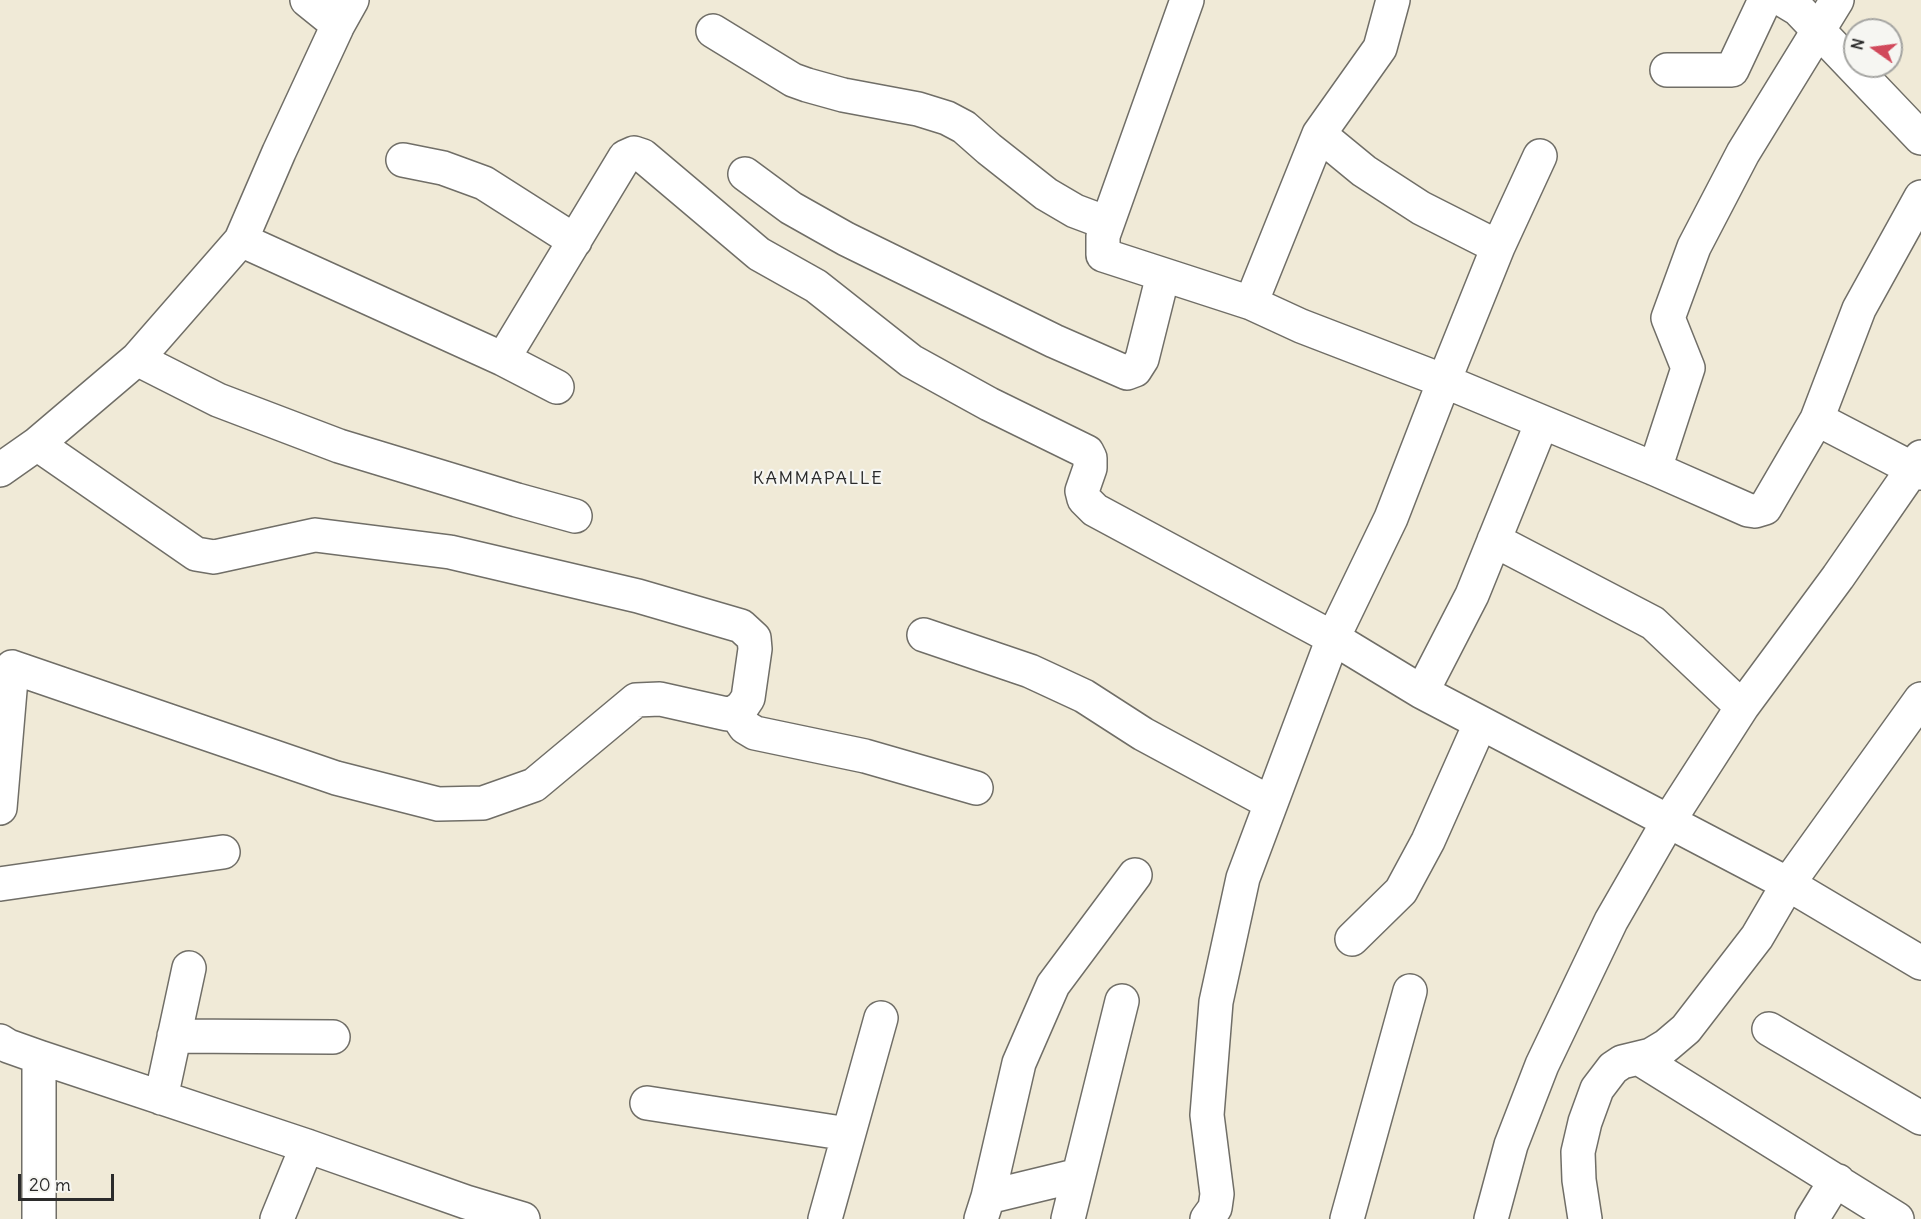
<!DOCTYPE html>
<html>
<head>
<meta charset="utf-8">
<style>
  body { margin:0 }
  #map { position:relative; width:1921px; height:1219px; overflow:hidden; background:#f0ead7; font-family:Delius,sans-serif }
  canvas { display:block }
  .north { position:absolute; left:1843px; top:18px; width:60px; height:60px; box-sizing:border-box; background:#f6f6f2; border:2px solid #a5a5a2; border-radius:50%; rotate:284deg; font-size:16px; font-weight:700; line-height:24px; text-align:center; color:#2b2b2b }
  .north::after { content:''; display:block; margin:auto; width:21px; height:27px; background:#d1495b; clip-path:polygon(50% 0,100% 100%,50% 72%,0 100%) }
  .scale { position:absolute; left:18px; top:1174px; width:96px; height:27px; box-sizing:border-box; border:3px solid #2b2b2b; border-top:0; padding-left:8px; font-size:18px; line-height:21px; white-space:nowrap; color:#2b2b2b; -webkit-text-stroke:4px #f6f6f2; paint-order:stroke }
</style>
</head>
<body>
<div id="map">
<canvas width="1921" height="1219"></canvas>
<div class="north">N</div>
<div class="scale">20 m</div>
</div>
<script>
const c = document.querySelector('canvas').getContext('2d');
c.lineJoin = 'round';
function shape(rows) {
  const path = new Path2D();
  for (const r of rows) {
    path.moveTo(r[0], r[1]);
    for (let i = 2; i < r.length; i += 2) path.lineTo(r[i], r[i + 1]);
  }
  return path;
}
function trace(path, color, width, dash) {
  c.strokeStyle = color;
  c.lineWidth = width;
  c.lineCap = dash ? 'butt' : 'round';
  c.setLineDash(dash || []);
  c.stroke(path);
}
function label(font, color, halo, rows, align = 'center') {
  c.font = font + ' Delius,sans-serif';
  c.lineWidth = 4.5;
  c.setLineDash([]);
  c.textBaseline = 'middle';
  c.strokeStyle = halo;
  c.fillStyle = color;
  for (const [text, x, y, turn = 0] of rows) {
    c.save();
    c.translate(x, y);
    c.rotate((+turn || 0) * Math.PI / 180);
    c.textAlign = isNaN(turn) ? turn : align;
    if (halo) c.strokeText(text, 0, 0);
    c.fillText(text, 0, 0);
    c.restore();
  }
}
const minor = shape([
  [307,0,338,25],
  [1187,0,1103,236,1103,255,1251,303,1301,326,1444,381,1498,247,1540,156],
  [713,31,793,80,807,85,843,95,918,109,947,118,964,127,989,149,1046,194,1075,211,1107,223],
  [1667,70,1732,70,1765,0],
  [1319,134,1364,171,1421,208,1498,247],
  [403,160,443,168,484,183,575,241],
  [745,174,791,208,846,239,1054,341,1127,373,1135,370,1142,359,1163,275],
  [241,240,503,359,557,387],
  [1251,303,1319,134,1380,48,1393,0],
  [137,359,218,400,339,446,517,500,575,516],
  [503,359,625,157,634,153,643,156,759,254,816,286,911,361,989,404,1087,452,1090,458,1090,468,1082,491,1084,499,1095,510,1333,638,1422,692,1472,595,1542,422],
  [1817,419,1921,473],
  [1655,469,1688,368,1668,318,1694,247,1743,153,1837,0],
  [0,470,37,444,137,359,241,240,279,152,338,25,352,0],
  [1494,540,1653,623,1742,707],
  [924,635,1030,671,1084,696,1143,734,1271,803],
  [1422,692,1788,884,1757,937,1686,1029,1666,1046,1651,1055,1622,1062,1613,1068,1597,1089,1585,1122,1578,1152,1579,1180,1585,1219],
  [1921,699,1788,884,1921,963],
  [735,712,745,727,755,733,865,756,976,788],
  [0,808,12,667,336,778,438,804,483,803,534,785,636,700,660,699,727,714,735,712,742,707,748,698,755,649,754,638,741,626,638,596,450,552,315,535,214,557,196,554,37,444],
  [0,884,223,852],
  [1352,939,1401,891,1428,841,1480,724],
  [1769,1029,1921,1118],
  [174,1036,333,1037],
  [0,1041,8,1046,39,1057,307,1146,466,1202,523,1219],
  [39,1057,39,1219],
  [1640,1059,1897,1219],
  [161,1098,189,968],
  [647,1103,848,1134],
  [988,1197,1079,1175],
  [277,1219,307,1146],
  [825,1219,881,1018],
  [981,1219,988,1197,1019,1063,1053,985,1135,875],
  [1068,1219,1122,1001],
  [1207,1219,1215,1208,1217,1194,1207,1115,1216,1002,1243,878,1333,638,1391,518,1444,381,1655,469,1748,510,1755,511,1765,508,1817,419,1859,309,1921,197],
  [1347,1219,1410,991],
  [1491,1219,1511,1145,1542,1065,1611,921,1668,822,1742,707,1838,577,1921,457],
  [1812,1219,1831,1188,1838,1181]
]);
const primary = shape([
  [1783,0,1798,9,1921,138]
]);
const neighbourhoodNames = [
  ["KAMMAPALLE",818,479]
];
trace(minor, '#706e67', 36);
trace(primary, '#706e67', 36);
trace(minor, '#fff', 33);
trace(primary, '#fff', 33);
c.letterSpacing = '1.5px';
label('18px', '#2b2b2b', '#f6f6f2', neighbourhoodNames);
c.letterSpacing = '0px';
</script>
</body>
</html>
